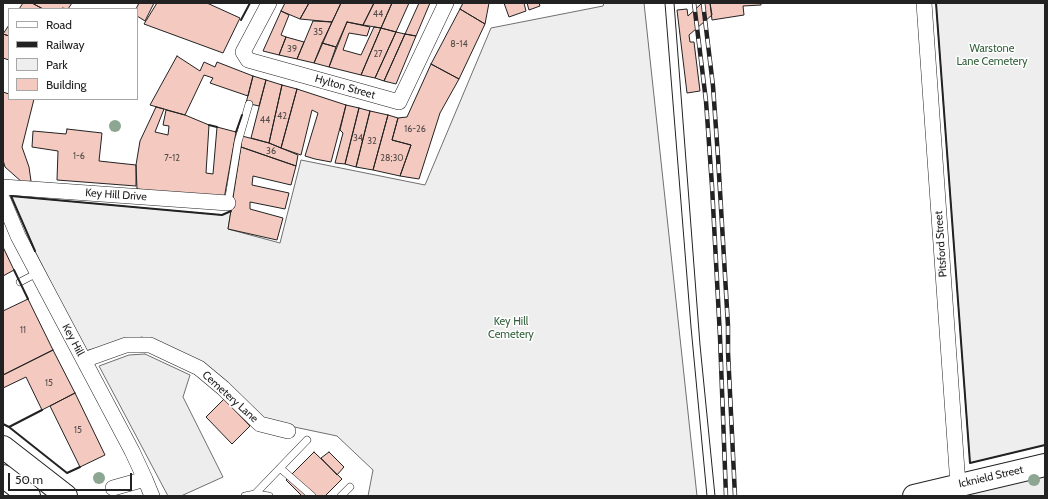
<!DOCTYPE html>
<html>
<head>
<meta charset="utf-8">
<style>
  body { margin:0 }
  #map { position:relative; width:1048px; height:499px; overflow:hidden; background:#fff; font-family:Cabin,sans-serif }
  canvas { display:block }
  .frame { position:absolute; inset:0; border:4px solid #222; pointer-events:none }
  .legend { position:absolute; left:8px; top:8px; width:130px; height:92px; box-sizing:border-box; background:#fff; border:1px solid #a7a7a7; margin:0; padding:5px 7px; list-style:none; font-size:12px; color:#222 }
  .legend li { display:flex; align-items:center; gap:8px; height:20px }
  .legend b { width:20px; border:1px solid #a7a7a7 }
  .scale { position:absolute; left:8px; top:473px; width:124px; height:18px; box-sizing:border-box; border:2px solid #222; border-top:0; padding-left:5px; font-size:12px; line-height:14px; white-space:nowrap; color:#222; -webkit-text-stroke:3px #fff; paint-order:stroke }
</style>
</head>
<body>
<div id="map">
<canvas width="1048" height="499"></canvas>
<div class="frame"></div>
<ul class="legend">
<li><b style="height:5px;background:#fff"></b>Road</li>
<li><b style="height:5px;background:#222"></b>Railway</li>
<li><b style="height:11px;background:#eee"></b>Park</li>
<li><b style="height:11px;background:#f3c9c0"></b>Building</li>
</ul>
<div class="scale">50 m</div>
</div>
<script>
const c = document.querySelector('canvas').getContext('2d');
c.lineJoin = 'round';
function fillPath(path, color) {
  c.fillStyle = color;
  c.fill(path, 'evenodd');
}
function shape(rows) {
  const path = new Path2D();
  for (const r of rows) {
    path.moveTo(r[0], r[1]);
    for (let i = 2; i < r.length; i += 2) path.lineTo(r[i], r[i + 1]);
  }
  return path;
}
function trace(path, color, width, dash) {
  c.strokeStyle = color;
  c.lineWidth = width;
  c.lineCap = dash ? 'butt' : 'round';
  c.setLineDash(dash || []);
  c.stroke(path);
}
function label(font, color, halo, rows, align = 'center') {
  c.font = font + ' Cabin,sans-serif';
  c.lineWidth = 3;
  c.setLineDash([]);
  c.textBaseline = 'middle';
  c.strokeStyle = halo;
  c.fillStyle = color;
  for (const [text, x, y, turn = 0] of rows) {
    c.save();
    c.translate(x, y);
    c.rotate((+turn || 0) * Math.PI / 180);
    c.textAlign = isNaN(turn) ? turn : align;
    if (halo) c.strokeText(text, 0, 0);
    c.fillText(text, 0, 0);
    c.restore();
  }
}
const green = shape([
  [604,3,644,3,697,496,368,496,373,470,337,436,261,420,198,360,142,337,85,351,35,251,11,196,222,215,231,211,228,229,280,243,301,160,425,185,491,28,603,6,604,3],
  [936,3,1045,3,1045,445,970,463,936,3],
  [1045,472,1045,496,962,496,959,493,1045,472]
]);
const parking = shape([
  [145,354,190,375,183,397,223,477,181,496,168,496,99,366,129,355,145,354]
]);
const building = shape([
  [23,3,32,3,43,9,19,9,23,3],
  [32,3,72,3,68,9,62,8,61,9,43,9,32,3],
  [139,3,154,3,145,21,137,16,137,9,136,9,139,3],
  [157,3,207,3,240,18,223,53,144,24,157,3],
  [285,3,309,3,300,19,281,11,285,3],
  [309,3,341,3,332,22,300,19,309,3],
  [341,3,374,3,363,25,347,22,336,47,322,43,341,3],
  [374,3,392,3,381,28,363,25,374,3],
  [392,3,409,3,396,32,381,28,392,3],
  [419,3,430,3,416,36,405,34,419,3],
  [463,3,489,3,485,24,460,9,463,3],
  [504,3,524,3,526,11,509,17,504,3],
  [527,3,539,3,540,6,529,10,527,3],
  [702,3,710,3,712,15,689,35,690,42,694,42,700,91,687,93,677,10,687,9,688,16,702,3],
  [710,3,761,3,761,5,743,6,744,15,712,20,710,3],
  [460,9,485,24,459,79,431,64,460,9],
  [281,11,289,15,281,35,286,37,279,55,263,51,281,11],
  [313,21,332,22,314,63,297,59,313,21],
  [347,22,370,27,367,36,349,33,343,50,361,55,374,27,381,28,361,75,329,67,347,22],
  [9,25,9,36,3,34,9,25],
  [381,28,396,32,375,78,361,75,381,28],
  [396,32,405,34,384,81,375,78,396,32],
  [3,34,9,36,9,60,3,58,3,34],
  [405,34,416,36,396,84,384,81,405,34],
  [286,37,304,42,297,59,279,55,286,37],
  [322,43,336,47,329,67,314,63,322,43],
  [177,56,200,71,204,62,215,67,217,62,253,76,248,96,210,83,213,78,204,75,185,115,150,105,177,56],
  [431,64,459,79,440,113,419,179,400,176,411,145,392,140,398,118,407,117,431,64],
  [253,76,266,80,259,106,246,103,253,76],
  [266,80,282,85,269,143,251,138,266,80],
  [282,85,297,89,281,148,269,143,282,85],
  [297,89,346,105,331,162,315,159,305,156,318,113,312,110,301,155,281,148,297,89],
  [3,92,9,94,9,99,34,99,22,147,29,167,31,181,23,183,5,167,3,160,3,92],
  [346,105,359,108,345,164,335,163,343,133,340,130,346,105],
  [156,107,164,109,155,132,168,135,169,126,163,125,166,110,185,115,209,125,206,173,213,174,217,127,236,132,224,199,137,189,136,165,140,141,156,107],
  [359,108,370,111,356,167,345,164,359,108],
  [370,111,388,115,373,170,356,167,370,111],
  [388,115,398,118,392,140,411,145,400,176,373,170,388,115],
  [67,129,102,133,99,161,136,165,136,186,57,180,58,151,32,147,33,131,66,134,67,129],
  [242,136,269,143,298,155,296,166,241,147,242,136],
  [241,147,296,166,291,185,253,176,252,185,289,193,285,209,250,202,250,209,283,218,277,240,228,229,241,147],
  [3,247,14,270,3,276,3,247],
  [28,299,53,350,3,375,3,311,28,299],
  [53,350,75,393,42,410,26,377,3,388,3,375,53,350],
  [75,393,105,455,80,467,50,406,75,393],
  [224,399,250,426,232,444,206,417,224,399],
  [314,452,342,479,325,496,302,496,286,480,314,452],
  [329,452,344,467,337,475,321,458,329,452]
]);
const service = shape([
  [228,203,238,142,249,104],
  [20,282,37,273],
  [280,468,312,496],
  [255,494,307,440],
  [255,494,269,496],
  [245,496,255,494,255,496],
  [341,496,350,487]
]);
const minor = shape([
  [269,3,243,52,248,60,399,102,446,3],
  [924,3,958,485],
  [3,187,228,203],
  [3,200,18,236,132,451,145,479,113,488],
  [84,360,126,345,150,345,199,368,223,388,260,424,288,431],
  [145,479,152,496]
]);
const trunk = shape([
  [3,447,66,496],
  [3,476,29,496],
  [914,496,1045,465]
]);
const tram = shape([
  [665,3,691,327,707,496],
  [674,3,700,345,715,496]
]);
const rail = shape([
  [694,3,706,101,712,186,720,337,726,496],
  [703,3,713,86,718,157,728,326,728,352,735,496]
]);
const wall = shape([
  [936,3,970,463,1045,445],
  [241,20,250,3],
  [209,125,217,127],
  [236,132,242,115],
  [35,251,11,196,222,215,231,211],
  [14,270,28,299],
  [3,424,9,427,67,473,80,467],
  [9,427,42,410]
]);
const trees = [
  [115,126],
  [99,478],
  [1034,480]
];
const numberNames = [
  ["44",378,14],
  ["35",318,32],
  ["8-14",459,44],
  ["39",292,49],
  ["27",378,54],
  ["42",282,116],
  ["44",265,120],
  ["16-26",415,129],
  ["34",358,138],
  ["32",372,141],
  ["36",271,151],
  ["1-6",79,156],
  ["7-12",172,158],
  ["28;30",392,158],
  ["11",23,330],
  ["15",49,383],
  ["15",78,430]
];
const parkNames = [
  ["Warstone",992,49],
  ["Lane Cemetery",992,62],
  ["Key Hill",511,322],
  ["Cemetery",511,335]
];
const streetNames = [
  ["Hylton Street",345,87,16],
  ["Key Hill Drive",116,195,4],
  ["Pitsford Street",941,244,-94],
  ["Key Hill",73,340,62],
  ["Cemetery Lane",230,397,42],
  ["Icknield Street",991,477,-13]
];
fillPath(green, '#eee');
trace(green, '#6f6f6f', 1);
fillPath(parking, '#ededed');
trace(parking, '#6f6f6f', 1);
fillPath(building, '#f3c9c0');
trace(building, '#222', 1);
trace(service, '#222', 8);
trace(minor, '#222', 16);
trace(trunk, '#222', 24);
trace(service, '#fff', 7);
trace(minor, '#fff', 15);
trace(trunk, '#fff', 22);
trace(tram, '#222', 1);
trace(rail, '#222', 4.5);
trace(rail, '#fff', 3, [9]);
trace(wall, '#222', 2);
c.fillStyle = '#8da692';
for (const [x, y] of trees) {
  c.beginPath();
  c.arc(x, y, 6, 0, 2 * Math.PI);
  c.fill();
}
label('9px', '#564c4a', null, numberNames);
label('11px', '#2f5e38', '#fff', parkNames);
label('11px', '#222', '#fff', streetNames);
</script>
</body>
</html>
